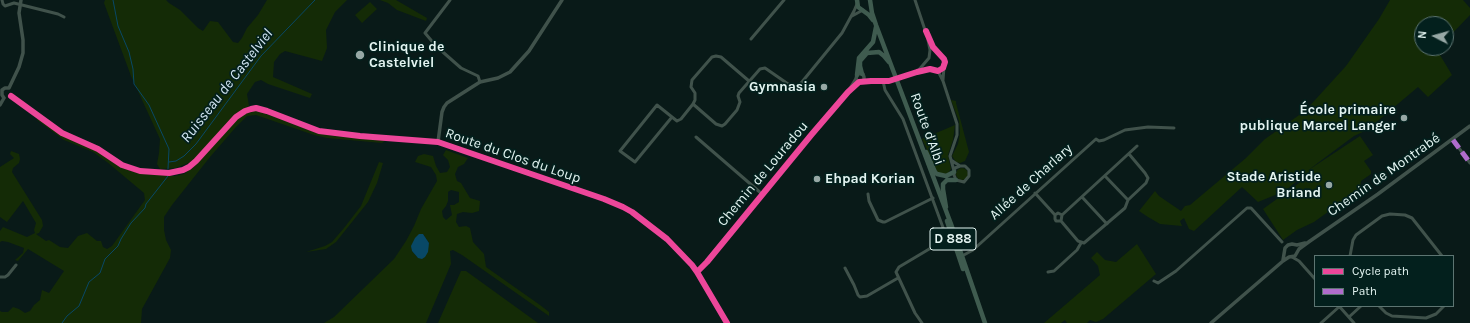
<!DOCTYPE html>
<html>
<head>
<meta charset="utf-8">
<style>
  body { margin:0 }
  #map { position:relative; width:1470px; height:323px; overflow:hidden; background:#091a18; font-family:Karla,sans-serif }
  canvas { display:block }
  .legend { position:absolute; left:1314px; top:255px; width:140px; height:52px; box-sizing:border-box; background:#03201d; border:1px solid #5d7572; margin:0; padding:5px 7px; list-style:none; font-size:12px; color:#e3f4f1 }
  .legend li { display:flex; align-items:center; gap:8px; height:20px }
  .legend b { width:20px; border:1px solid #5d7572 }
  .north { position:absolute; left:1414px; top:16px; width:40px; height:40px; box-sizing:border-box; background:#03201d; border:1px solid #5d7572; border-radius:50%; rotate:276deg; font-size:11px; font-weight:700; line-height:16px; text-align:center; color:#e3f4f1 }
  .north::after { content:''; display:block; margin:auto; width:14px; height:18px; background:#97a8a5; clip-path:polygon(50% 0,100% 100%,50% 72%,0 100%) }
</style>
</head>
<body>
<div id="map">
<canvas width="1470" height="323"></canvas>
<ul class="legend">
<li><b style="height:5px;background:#ed469a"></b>Cycle path</li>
<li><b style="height:5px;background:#b06ccc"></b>Path</li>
</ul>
<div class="north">N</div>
</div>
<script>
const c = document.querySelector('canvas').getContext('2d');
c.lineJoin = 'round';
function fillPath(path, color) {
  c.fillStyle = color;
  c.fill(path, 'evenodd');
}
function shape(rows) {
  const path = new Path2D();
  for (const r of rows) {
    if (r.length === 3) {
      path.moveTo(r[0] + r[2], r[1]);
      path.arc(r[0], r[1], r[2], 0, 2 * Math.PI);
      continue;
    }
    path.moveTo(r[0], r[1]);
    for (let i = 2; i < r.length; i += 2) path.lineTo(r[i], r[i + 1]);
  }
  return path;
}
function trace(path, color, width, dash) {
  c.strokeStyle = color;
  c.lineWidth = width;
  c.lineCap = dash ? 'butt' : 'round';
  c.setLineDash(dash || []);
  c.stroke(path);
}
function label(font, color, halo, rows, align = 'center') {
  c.font = font + ' Karla,sans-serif';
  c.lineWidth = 3.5;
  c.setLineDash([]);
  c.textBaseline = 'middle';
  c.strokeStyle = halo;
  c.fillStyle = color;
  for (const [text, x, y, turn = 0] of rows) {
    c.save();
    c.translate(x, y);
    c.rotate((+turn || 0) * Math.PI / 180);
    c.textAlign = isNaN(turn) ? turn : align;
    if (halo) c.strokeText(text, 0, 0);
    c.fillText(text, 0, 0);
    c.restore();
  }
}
const green = shape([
  [105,0,166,0,169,3,180,10,198,28,203,31,210,21,218,22,233,42,238,43,242,38,247,28,258,15,267,0,347,0,335,12,326,30,327,48,322,61,285,51,280,54,274,62,273,77,312,94,310,98,268,84,261,80,255,82,247,94,249,106,236,114,193,161,176,168,160,169,157,164,159,153,160,139,131,76,104,3],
  [380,0,396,0,427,18,426,21,397,10,388,3],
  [1390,0,1463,0,1470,8,1470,15,1446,40,1446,24,1422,24,1422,48,1438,48,1437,50,1452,75,1428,97,1418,87,1367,130,1354,136,1307,171,1360,136,1373,155,1364,161,1371,171,1371,174,1361,181,1360,188,1357,191,1314,222,1297,230,1283,240,1263,209,1306,178,1304,175,1285,191,1258,202,1242,187,1194,231,1189,229,1184,218,1180,221,1182,226,1160,224,1148,217,1139,211,1155,191,1159,196,1181,211,1185,206,1190,205,1246,158,1265,139,1305,111,1346,66,1379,19],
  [370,2,377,9,362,23,355,15],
  [951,100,956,101,956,103,969,152,965,161,960,163,956,162,952,156,958,144,960,133,959,121],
  [252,110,261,112,317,133,334,136,386,140,382,143,327,138,314,135,256,115,247,116,236,127,210,157,172,205,164,217,164,230,166,240,171,250,170,258,142,309,141,323,0,323,0,311,2,312,8,312,13,307,19,309,25,313,30,311,34,305,40,300,42,290,49,293,64,271,28,249,18,261,15,260,23,253,24,248,8,242,2,241,0,242,0,231,3,227,27,237,35,233,34,230,36,223,23,201,7,222,0,217,0,167,14,158,10,154,11,151,19,154,20,159,19,163,13,168,12,172,42,220,43,226,39,233,36,234,46,241,49,240,60,247,68,248,78,236,87,233,97,241,101,241,103,247,107,249,112,246,145,200,144,193,107,162,93,152,64,140,37,120,38,118,51,127,98,151,130,171,145,174,175,176,184,174,194,167,237,117],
  [955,125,953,140,948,155,951,169,948,173,945,174,938,173,922,139],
  [446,150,468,158,464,164,458,167,455,174,457,181,461,183,470,198,480,201,479,211,472,213,463,212,457,214,456,222,459,227,466,226,470,228,473,242,484,254,486,267,540,305,549,312,549,316,462,255,453,250,450,251,451,264,426,323,324,323,334,317,394,259,406,241,414,226,421,209,437,181,436,175,431,167,415,162,418,156,424,154,433,156,436,166,440,173,447,172,450,167,448,160,443,155],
  [451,190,459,192,459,202,454,205,450,205,452,215,446,220,443,217,442,211,446,206,448,201,448,192],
  [423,234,429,243,418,258,412,251],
  [379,162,383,163,377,183,368,202,336,242,326,249,306,252,325,246,332,242,344,228,361,206],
  [962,174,6],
  [1137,244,1156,274,1103,319,1096,322,1090,320,1087,323,1067,323,1065,320,1061,323,1044,323,1100,275,1098,266,1091,258,1097,252,1105,260,1116,262],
  [461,271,466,271,538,323,438,323]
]);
const water = shape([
  [419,234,423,234,429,243,428,252,425,257,422,259,418,258,412,251,411,246,415,238]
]);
const stream = shape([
  [113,0,118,26,129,52,133,69,134,84,149,105,169,149,168,169],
  [169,162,176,161,184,156,196,144,261,56,315,0],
  [62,323,67,316,79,306,89,282,100,273,105,259,118,246,121,239,131,223,145,208,146,204,168,176]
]);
const minor = shape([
  [2,0,3,4,5,6,14,3,58,14,64,17],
  [450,0,425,33,436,46,461,68,478,76,480,82],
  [915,0,926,33],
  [852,16,863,10],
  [751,39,784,0],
  [938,71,943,81,957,124,957,135,950,156,954,171],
  [917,72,929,58,930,50,928,40],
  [900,77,930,69,938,71,942,70,944,66,944,59,933,47,926,31],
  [943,80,944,67],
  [863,81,893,80],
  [883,81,885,90,903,119,945,233,944,238,941,242,899,267,896,272,915,313,922,323],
  [693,104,716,124,722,126,725,124,737,110,740,102,738,96,739,93,760,69,765,68,791,86,797,88,842,33,854,11,857,4],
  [672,117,635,162,620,151,657,105,677,121,681,119,693,104,695,100,695,93,691,87,692,80,712,57,716,56,721,57,749,81],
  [696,137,762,194],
  [1453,140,1470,163],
  [951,160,960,166,965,166,969,170,969,176,964,182,956,180,954,175,955,168,960,166],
  [1105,176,1128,200],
  [1035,193,1055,215,1055,219,1056,221,1061,221,1062,215,1058,213,1055,215],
  [868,194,869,201,878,220,883,222,885,222,933,198],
  [1082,197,1107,224],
  [1062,215,1137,146],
  [1061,221,1078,241,1084,243,1125,208,1128,200,1146,183,1148,178,1145,173,1129,154],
  [962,256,973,250,1096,139,1099,141,1104,140,1125,130,1148,127,1174,128],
  [1350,256,1353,240,1356,235,1382,216,1390,214,1405,215,1412,218,1442,256],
  [1292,257,1299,261,1315,279],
  [845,268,854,285,858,295,860,297,867,296,898,278],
  [1048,272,1054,271,1077,250,1081,243],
  [0,277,5,277,8,275,16,265],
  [1154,281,1158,283,1176,271,1247,208,1251,208,1282,242],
  [1339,306,1354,323],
  [1379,306,1386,313,1392,316,1426,318,1436,314,1444,306],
  [1349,317,1361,306],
  [1321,323,1340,306]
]);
const tertiary = shape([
  [9,88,19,67,23,53,23,40,19,13,21,0],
  [11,96,62,133,98,149,122,165,140,171,169,173,183,170,189,167,196,161,236,117,245,111,251,109,256,108,267,111,319,131,360,136,438,142,604,199,623,207,632,212,667,239,692,265,697,272,727,323],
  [4,98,2,95,2,90,5,88,9,88],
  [0,105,4,98],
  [438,142,442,112,444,107,447,103,480,82,498,78,510,72,529,51,562,0],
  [1283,260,1285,248,1288,245,1292,244,1297,245,1305,243],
  [697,272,848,92,859,82,864,80,864,77,863,74,860,73,857,75,856,79,848,92],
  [1211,323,1283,261,1289,257,1295,256,1299,249,1310,241,1378,194,1470,126]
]);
const primary = shape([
  [857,0,858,7,869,15,873,20],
  [870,0,872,13,876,25,951,224,985,323],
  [862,74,860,66,860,61,867,53,879,52,884,56,889,62],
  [857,75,859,58,873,42,876,27],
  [926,152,935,172,937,174,946,176,954,172],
  [946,207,943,189,943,184,947,180,956,180],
  [947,221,963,269]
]);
const quiet = shape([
  [1453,140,1470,163]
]);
const cycleway = shape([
  [11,96,62,133,98,149,122,165,140,171,169,173,183,170,189,167,196,161,236,117,245,111,251,109,256,108,267,111,319,131,360,136,438,142,604,199,623,207,632,212,667,239,692,265,697,272,727,323],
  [697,272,707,262,812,134,848,92,859,82,871,81,889,81,917,72,930,69,938,71,943,68,945,62,944,59,933,47,926,31]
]);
const markers = [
  [360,55,5,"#97a8a5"],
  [824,87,4,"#97a8a5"],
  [1404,118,4,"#97a8a5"],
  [817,179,4,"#97a8a5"],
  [1329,185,4,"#97a8a5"]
];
const shields = [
  [953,239,46]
];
const shieldNames = [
  ["D 888",953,239]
];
const poiNames = [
  ["Clinique de",369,47,"left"],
  ["Castelviel",369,63,"left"],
  ["Gymnasia",816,87],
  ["École primaire",1396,110],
  ["publique Marcel Langer",1396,126],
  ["Stade Aristide",1321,177],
  ["Briand",1321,193],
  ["Ehpad Korian",825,179,"left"]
];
const streetNames = [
  ["Route d'Albi",927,129,70],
  ["Route du Clos du Loup",513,156,19],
  ["Chemin de Louradou",763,174,-50],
  ["Chemin de Montrabé",1384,175,-35],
  ["Allée de Charlary",1031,182,-42]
];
const waterNames = [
  ["Ruisseau de Castelviel",227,86,-52]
];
fillPath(green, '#142b06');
fillPath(water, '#084866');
trace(stream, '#084866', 1);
trace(minor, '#40524b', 3);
trace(tertiary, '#40524b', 3.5);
trace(primary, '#3f5b4f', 4.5);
trace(quiet, '#b06ccc', 5, [10, 5]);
trace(cycleway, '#ed469a', 6);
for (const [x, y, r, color] of markers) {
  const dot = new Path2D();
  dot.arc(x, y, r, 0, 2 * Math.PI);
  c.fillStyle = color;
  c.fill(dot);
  trace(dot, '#03201d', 1.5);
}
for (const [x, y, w] of shields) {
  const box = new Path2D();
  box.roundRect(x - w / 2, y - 11, w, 22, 3);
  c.fillStyle = '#03201d';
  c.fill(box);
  trace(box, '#e3f4f1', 1);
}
label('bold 13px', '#e3f4f1', null, shieldNames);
label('bold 14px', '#e3f4f1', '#03201d', poiNames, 'right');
label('14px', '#e3f4f1', '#03201d', streetNames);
label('italic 15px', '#d3e6f3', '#03201d', waterNames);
</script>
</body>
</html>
